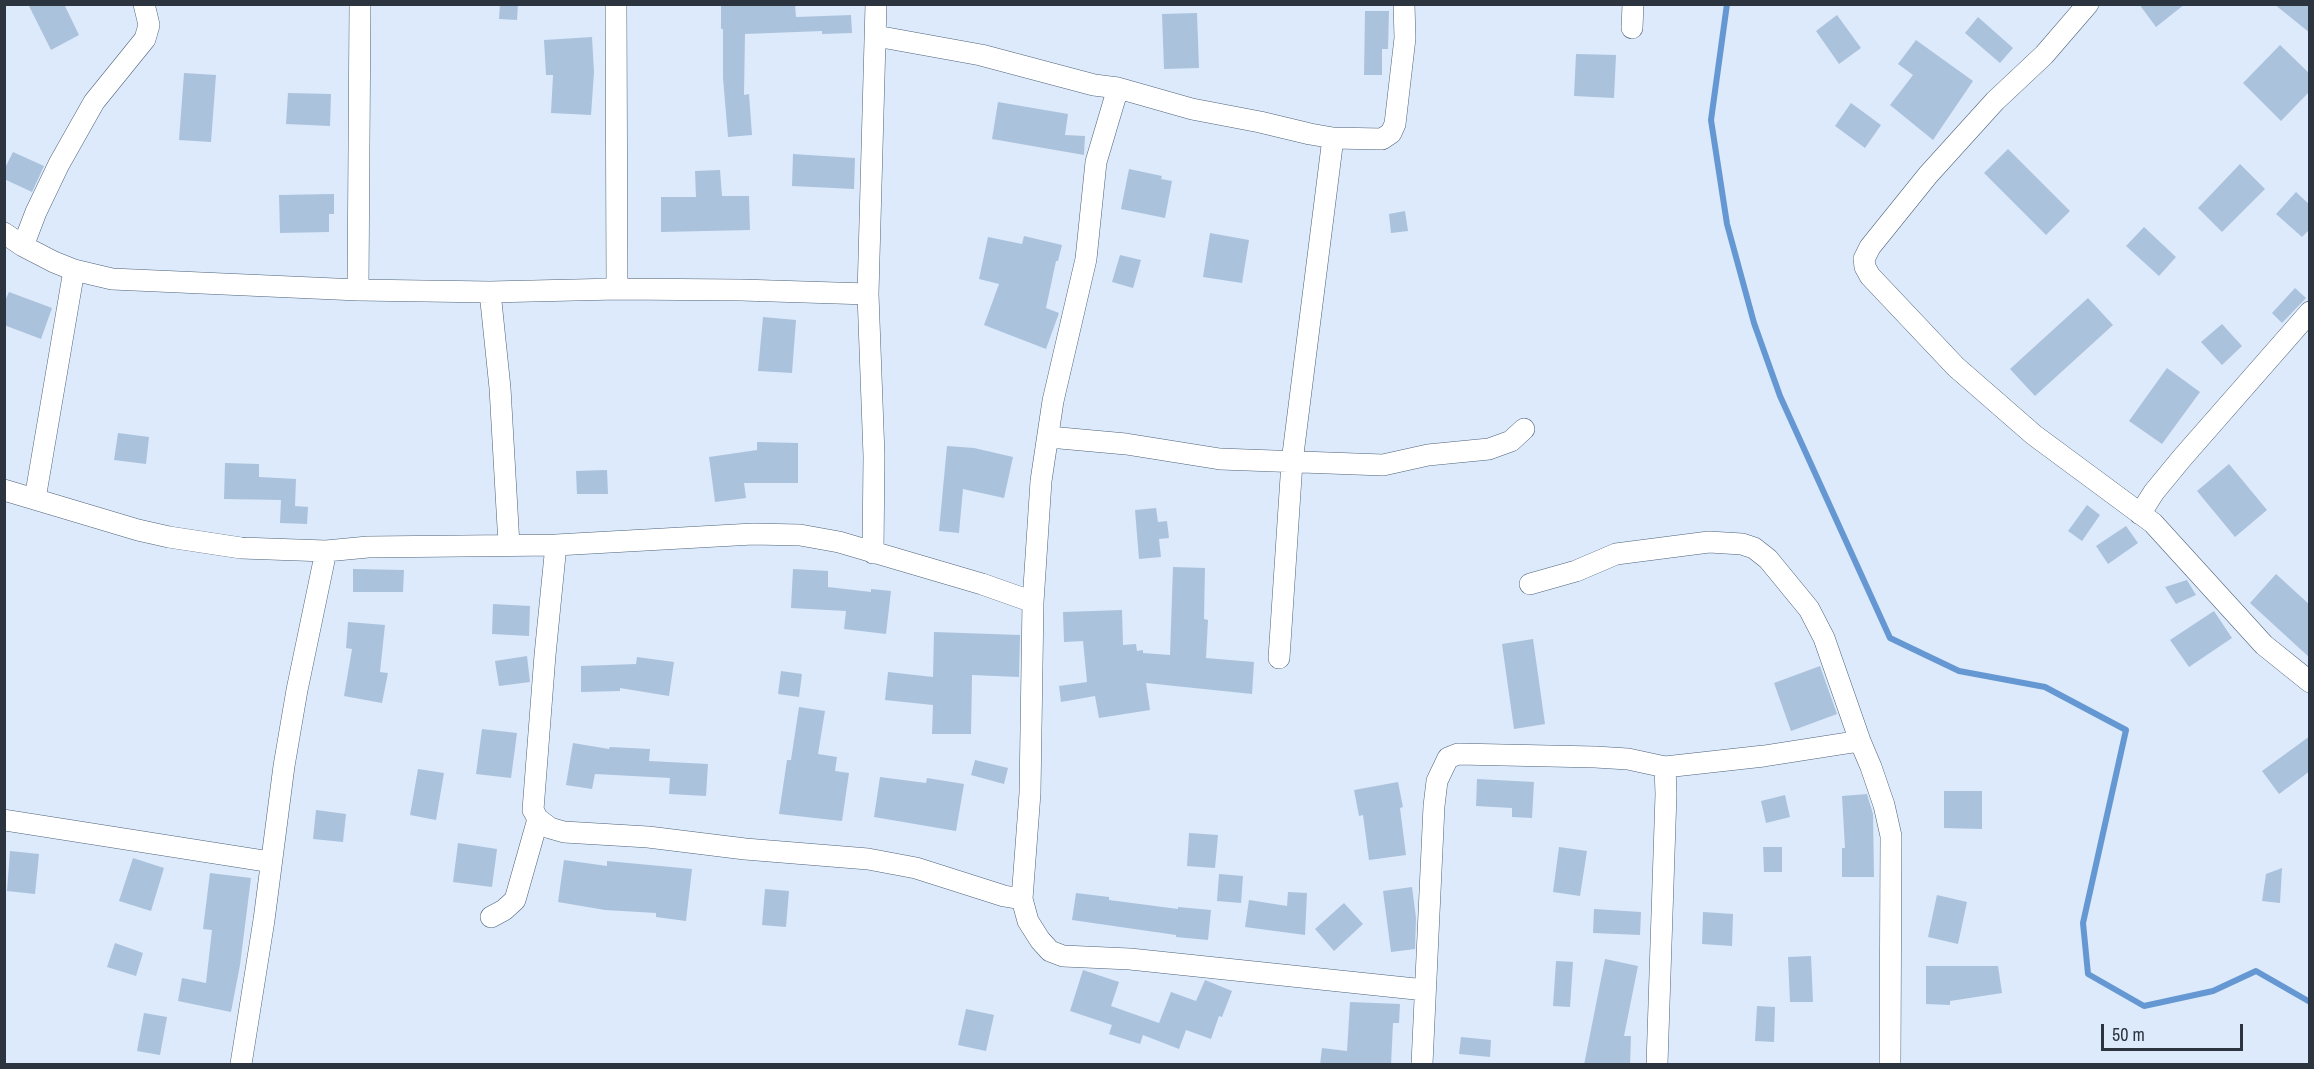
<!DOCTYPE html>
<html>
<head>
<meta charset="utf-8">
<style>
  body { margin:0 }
  #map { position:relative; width:2314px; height:1069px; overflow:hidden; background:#dceafb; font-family:"Archivo Narrow",sans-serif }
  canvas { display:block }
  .frame { position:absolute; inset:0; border:6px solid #2b343f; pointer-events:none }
  .scale { position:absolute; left:2101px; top:1024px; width:142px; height:27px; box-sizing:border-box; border:3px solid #2b343f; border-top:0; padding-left:8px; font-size:18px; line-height:21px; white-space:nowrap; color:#2b343f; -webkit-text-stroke:4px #dceafb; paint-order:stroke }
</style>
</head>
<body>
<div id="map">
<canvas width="2314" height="1069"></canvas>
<div class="frame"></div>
<div class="scale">50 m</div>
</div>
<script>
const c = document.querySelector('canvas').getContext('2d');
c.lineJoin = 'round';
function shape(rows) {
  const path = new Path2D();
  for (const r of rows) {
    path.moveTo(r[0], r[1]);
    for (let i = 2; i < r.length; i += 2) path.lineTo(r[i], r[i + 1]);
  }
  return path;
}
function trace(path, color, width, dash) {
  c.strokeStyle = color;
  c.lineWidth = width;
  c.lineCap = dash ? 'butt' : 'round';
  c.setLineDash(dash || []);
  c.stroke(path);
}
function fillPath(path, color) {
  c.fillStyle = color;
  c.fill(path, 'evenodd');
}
const stream = shape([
  [1727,4,1711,120,1727,224,1754,323,1780,396,1890,638,1959,671,2045,687,2126,730,2083,923,2088,974,2144,1006,2213,991,2256,971,2310,1002]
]);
const building = shape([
  [28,4,64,4,79,35,51,50],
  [500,4,518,4,517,20,499,19],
  [721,4,795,4,796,17,851,15,852,33,822,34,822,31,745,34,744,95,749,94,752,135,728,137,723,78,723,29,721,29],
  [2139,4,2185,4,2156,27],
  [2274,4,2310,4,2310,33],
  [1365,11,1389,11,1388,49,1382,49,1382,75,1364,75],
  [1197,13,1199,68,1164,69,1162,14],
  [1837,15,1861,48,1839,64,1816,31],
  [1978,17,2013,48,2000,63,1965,33],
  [592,37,594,72,591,115,551,113,553,75,546,75,544,40],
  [1916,40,1973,81,1933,140,1890,105,1913,75,1898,64],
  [2280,45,2310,74,2310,91,2281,121,2243,83],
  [1576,54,1616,55,1614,98,1574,96],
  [184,73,216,75,211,142,179,140],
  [288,93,331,94,330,126,286,124],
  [998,102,1068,114,1065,135,1085,136,1084,155,992,139],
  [1851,103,1881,125,1865,148,1835,126],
  [2008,149,2070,211,2046,235,1984,173],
  [13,152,44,166,32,192,4,179,4,170],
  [793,154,855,158,854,189,792,186],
  [2240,164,2265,189,2222,232,2198,208],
  [1129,169,1162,176,1161,179,1172,181,1165,218,1121,209],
  [720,170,722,196,749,196,750,230,661,232,661,197,696,197,695,171],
  [2296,192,2310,205,2310,229,2302,237,2276,214],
  [334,194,334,214,329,214,329,232,280,233,279,195],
  [1405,211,1408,231,1391,233,1389,214],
  [2144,227,2176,257,2159,276,2126,246],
  [1210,233,1249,240,1242,283,1203,277],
  [1024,236,1062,245,1058,261,1056,261,1046,308,1059,313,1046,349,984,325,999,284,979,279,988,237,1022,244],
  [1120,255,1141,260,1133,288,1112,282],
  [2295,288,2306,298,2282,323,2272,313],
  [9,292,52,308,41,339,4,325,4,303],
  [2088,298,2113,325,2035,396,2010,369],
  [763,317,796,320,792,373,758,371],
  [2222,324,2242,346,2222,365,2201,342],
  [2167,368,2200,392,2162,444,2129,421],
  [118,433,149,437,146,464,114,460],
  [757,442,798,443,798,483,744,483,746,498,715,502,709,457,757,450],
  [947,446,974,448,1013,457,1004,498,963,489,959,533,939,531],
  [225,463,259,464,259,477,296,479,295,506,308,507,307,524,280,523,281,500,224,499],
  [2229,464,2267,510,2235,537,2197,491],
  [607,470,608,494,577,494,576,471],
  [2087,505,2100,515,2082,541,2068,531],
  [1156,508,1158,522,1167,521,1169,538,1159,539,1161,557,1139,559,1135,510],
  [2126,526,2138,543,2108,564,2096,546],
  [1173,567,1205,568,1204,619,1208,620,1206,658,1254,662,1252,694,1146,683,1150,710,1099,718,1095,696,1061,702,1059,686,1087,682,1083,641,1064,642,1063,612,1122,610,1123,645,1136,644,1137,651,1143,650,1143,653,1170,655],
  [353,569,404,570,403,592,353,592],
  [793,569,828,571,828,587,871,592,871,589,891,591,886,634,844,629,846,611,791,608],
  [2276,574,2310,605,2310,658,2250,603],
  [2187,580,2196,595,2176,604,2165,587],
  [493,604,530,606,529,636,492,634],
  [2214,611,2232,638,2189,667,2170,640],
  [348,622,385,625,380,672,388,673,382,703,344,696,352,649,346,648],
  [934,632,1020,635,1019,677,972,675,971,734,932,734,933,705,885,700,888,672,933,677],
  [1533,639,1545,724,1514,729,1502,644],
  [527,656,530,682,499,686,495,661],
  [637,657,674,662,669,696,620,688,620,691,581,692,581,666,636,664],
  [1820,666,1837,714,1791,731,1774,683],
  [781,671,802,674,799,697,778,694],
  [799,707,825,711,818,754,837,757,835,771,849,773,842,821,779,814,787,760,791,760],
  [482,729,517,733,511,778,476,774],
  [2310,736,2310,771,2279,794,2262,771],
  [573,743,609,749,610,747,650,749,649,761,708,764,706,796,669,794,670,778,595,774,592,789,566,785],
  [975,760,1008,768,1004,784,971,775],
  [418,769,444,773,436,820,410,815],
  [880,777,926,783,927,778,964,784,956,831,874,817],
  [1477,779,1534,782,1532,818,1512,817,1512,808,1476,806],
  [1398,782,1403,807,1400,808,1406,855,1369,860,1363,815,1359,816,1354,790],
  [1944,791,1982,791,1982,829,1944,828],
  [1867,794,1873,814,1874,877,1842,877,1842,848,1845,848,1842,796],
  [1785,795,1790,817,1766,823,1761,801],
  [316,810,346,814,343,842,313,839],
  [1189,833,1218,835,1215,868,1187,866],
  [458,843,497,849,492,887,453,882],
  [1559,847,1587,851,1580,896,1553,892],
  [1763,847,1782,847,1782,872,1764,872],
  [10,851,39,854,35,894,7,891],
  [133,858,164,868,151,911,119,901],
  [564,860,607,866,607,861,692,869,686,921,656,917,656,913,605,910,558,902],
  [2282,868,2280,903,2262,901,2266,874],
  [210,873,251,878,240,965,231,1012,178,1001,182,978,206,983,212,930,203,929],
  [1219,874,1243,876,1241,903,1217,901],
  [1412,887,1416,918,1415,949,1391,952,1383,891],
  [765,889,789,891,786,927,762,925],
  [1288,892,1307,893,1305,935,1245,927,1249,900,1287,906],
  [1076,893,1109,897,1109,900,1178,909,1178,907,1211,910,1208,940,1176,937,1176,935,1072,920],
  [1937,895,1967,902,1958,944,1928,937],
  [1344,903,1363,924,1334,951,1315,929],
  [1594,909,1641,912,1640,935,1593,933],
  [1703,912,1733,914,1732,946,1702,944],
  [115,943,143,953,136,976,107,967],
  [1811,956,1813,1002,1790,1002,1788,957],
  [1605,959,1638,966,1624,1036,1631,1036,1630,1065,1584,1065],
  [1556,961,1573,962,1570,1007,1553,1006],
  [1926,966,1998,966,2002,993,1950,1001,1950,1005,1926,1004],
  [1083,970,1119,982,1111,1006,1159,1023,1171,992,1196,1001,1205,980,1232,991,1222,1017,1219,1016,1211,1039,1186,1030,1179,1049,1143,1035,1140,1044,1109,1034,1112,1025,1070,1011],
  [1350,1002,1400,1004,1399,1023,1393,1023,1391,1065,1320,1065,1322,1048,1347,1051],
  [1757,1006,1775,1007,1774,1042,1755,1041],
  [966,1009,994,1015,986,1051,958,1045],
  [144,1013,167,1017,160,1055,137,1051],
  [1461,1037,1491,1040,1490,1057,1459,1054]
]);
const minor = shape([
  [616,4,617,289],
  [2088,4,2044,55,1995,101,1928,175,1870,247,1864,259,1865,267,1870,276,1956,367,2034,435,2153,523,2264,645,2310,682],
  [1632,28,1633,4],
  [876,36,981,55,1094,85,1118,88,1192,109,1260,122,1310,134,1333,138,1382,139,1391,133,1395,124,1405,38,1404,4],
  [1118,88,1096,162,1086,259,1053,401,1041,481,1033,602,1030,793,1022,899,1028,921,1040,940,1050,951,1063,956,1130,959,1425,990],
  [4,233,23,246,54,262,74,270,112,279,358,290,490,292,617,289,741,290,868,294],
  [23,246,36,212,59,164,94,102,145,39,149,25,144,4],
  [358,290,360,4],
  [490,292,500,388,509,545],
  [1049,437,1126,444,1220,459,1383,465,1428,455,1489,449,1511,441,1524,429],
  [4,490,138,530,169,537,241,548,326,551,368,547,556,545,753,534,800,535,839,542,982,584,1033,602],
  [35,499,74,270],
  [2140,514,2154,492,2182,458,2310,312],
  [556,545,545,655,533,810,538,819,550,828,564,832,648,837,745,849,868,859,916,868,1004,896,1022,899],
  [873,553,874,456,868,294,876,4],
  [1530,584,1576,571,1616,554,1709,542,1742,544,1754,548,1768,559,1809,609,1824,638,1860,741,1871,767,1884,805,1891,836,1890,1064],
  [1279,658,1292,462,1333,138],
  [4,820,271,862],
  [491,917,504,910,515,900,538,819],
  [241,1064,264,920,284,766,297,690,326,551],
  [1422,1064,1434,806,1437,781,1448,758,1458,754,1595,757,1628,759,1665,767,1764,756,1860,741],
  [1657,1064,1666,794,1665,767]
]);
trace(stream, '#6598d3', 6);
fillPath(building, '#abc2dd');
trace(minor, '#4e627a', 22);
trace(minor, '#fff', 21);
</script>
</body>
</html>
